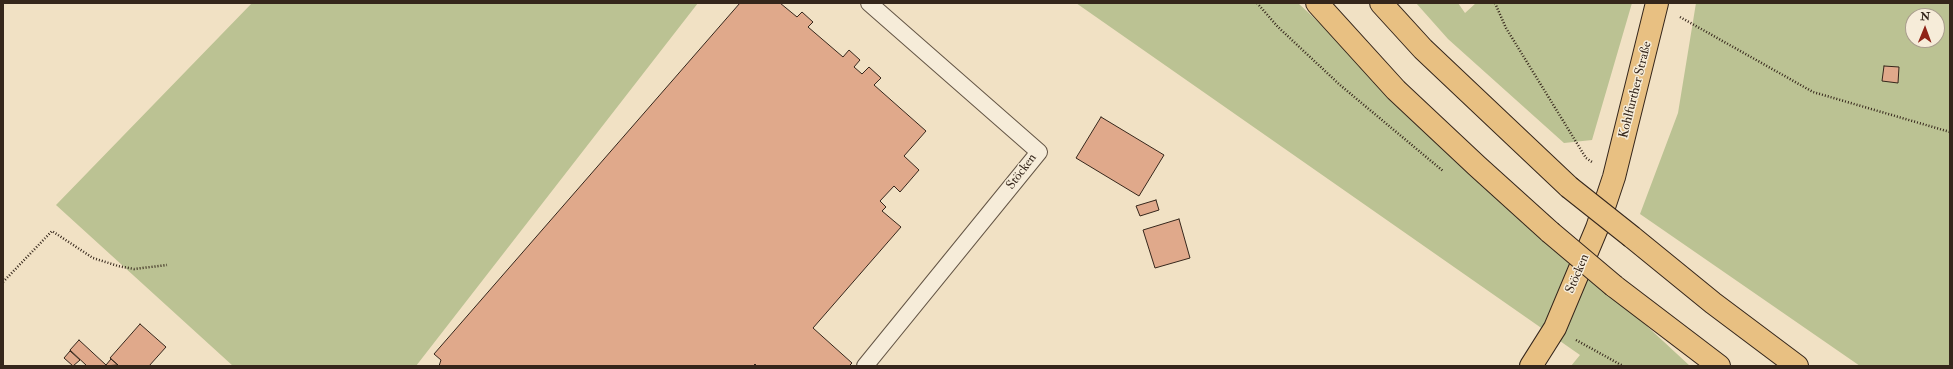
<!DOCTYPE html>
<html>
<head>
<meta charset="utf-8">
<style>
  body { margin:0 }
  #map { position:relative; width:1953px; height:369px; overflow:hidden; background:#f1e1c4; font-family:"IM FELL Double Pica",serif }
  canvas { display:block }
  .frame { position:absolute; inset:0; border:4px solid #35261b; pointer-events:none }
  .north { position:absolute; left:1905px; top:8px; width:40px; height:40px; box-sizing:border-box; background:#f6ecd9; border:1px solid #a99d8d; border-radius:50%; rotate:1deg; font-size:11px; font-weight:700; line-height:16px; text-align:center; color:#35261b }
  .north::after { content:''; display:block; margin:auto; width:14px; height:18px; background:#8f2418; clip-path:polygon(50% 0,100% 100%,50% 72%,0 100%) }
</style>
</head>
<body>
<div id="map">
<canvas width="1953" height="369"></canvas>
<div class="frame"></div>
<div class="north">N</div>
</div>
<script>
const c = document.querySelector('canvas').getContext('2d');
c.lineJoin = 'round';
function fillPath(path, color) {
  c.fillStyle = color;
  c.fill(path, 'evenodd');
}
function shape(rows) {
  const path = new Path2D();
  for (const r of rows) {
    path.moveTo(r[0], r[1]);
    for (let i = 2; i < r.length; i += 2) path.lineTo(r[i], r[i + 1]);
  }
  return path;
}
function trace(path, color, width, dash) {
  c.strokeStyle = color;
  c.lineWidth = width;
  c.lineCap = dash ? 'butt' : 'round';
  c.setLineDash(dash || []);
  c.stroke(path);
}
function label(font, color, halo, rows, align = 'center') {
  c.font = font + ' "IM FELL Double Pica",serif';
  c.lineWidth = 3;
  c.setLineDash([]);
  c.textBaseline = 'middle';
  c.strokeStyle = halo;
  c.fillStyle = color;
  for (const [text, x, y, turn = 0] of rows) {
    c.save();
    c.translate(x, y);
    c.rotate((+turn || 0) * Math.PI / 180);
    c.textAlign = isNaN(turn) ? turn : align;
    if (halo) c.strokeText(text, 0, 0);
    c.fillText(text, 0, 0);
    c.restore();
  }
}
const green = shape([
  [252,3,698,3,416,366,233,366,56,205],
  [1076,3,1298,3,1690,366,1571,366,1580,355],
  [1416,3,1458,3,1465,13,1476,3,1632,3,1592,140,1564,143,1448,39],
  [1696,3,1950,3,1950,366,1860,366,1640,214,1678,113],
  [1913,16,1937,16,1937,40,1913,40]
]);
const building = shape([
  [740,3,780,3,797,17,802,12,813,22,808,27,843,57,849,50,860,60,854,67,862,74,869,67,881,78,874,85,926,131,904,156,919,170,900,192,894,186,880,201,886,207,882,211,901,227,813,328,852,363,849,366,757,366,755,364,753,366,439,366,441,360,434,354,740,3],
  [1884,66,1899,67,1898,83,1882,81,1884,66],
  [1101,117,1164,155,1139,196,1076,158,1101,117],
  [1156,200,1159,210,1140,216,1136,206,1156,200],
  [1179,219,1190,258,1155,268,1143,230,1179,219],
  [140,324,166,347,149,366,119,366,110,358,140,324],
  [79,340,106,365,104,366,87,366,70,350,79,340],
  [70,351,80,360,73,366,64,358,70,351],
  [111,359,118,365,104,366,106,365,111,359]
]);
const path = shape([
  [1257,3,1278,27,1340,85,1443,171],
  [1495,3,1506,28,1586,158,1592,162],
  [1680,17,1813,92,1950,132],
  [3,282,52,231,93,258,118,266,134,269,167,265],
  [1576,340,1623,366]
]);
const service = shape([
  [865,366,1039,152,869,3]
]);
const primary = shape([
  [1531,366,1555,328,1597,228,1614,177,1657,3]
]);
const trunk = shape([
  [1317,3,1396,90,1477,166,1550,232],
  [1381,3,1423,49,1569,187],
  [1632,237,1713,303,1797,366],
  [1614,286,1719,366]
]);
const trunkBridge = shape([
  [1569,187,1632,237],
  [1550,232,1614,286]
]);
const streetNames = [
  ["Kohlfurther Straße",1636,90,-76],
  ["Stöcken",1022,172,-53],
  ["Stöcken",1578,274,-67]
];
fillPath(green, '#bbc293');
fillPath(building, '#e0a98b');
trace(building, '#35261b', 1);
trace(service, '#645545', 18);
trace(primary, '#35261b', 24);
trace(trunk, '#35261b', 24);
trace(path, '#35261b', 2.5, [1, 2]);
trace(service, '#f6ecd9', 16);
trace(primary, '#e8c082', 22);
trace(trunk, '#e8c082', 22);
trace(trunkBridge, '#35261b', 24, []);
trace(trunkBridge, '#e8c082', 22);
label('13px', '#35261b', '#f6ecd9', streetNames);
</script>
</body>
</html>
